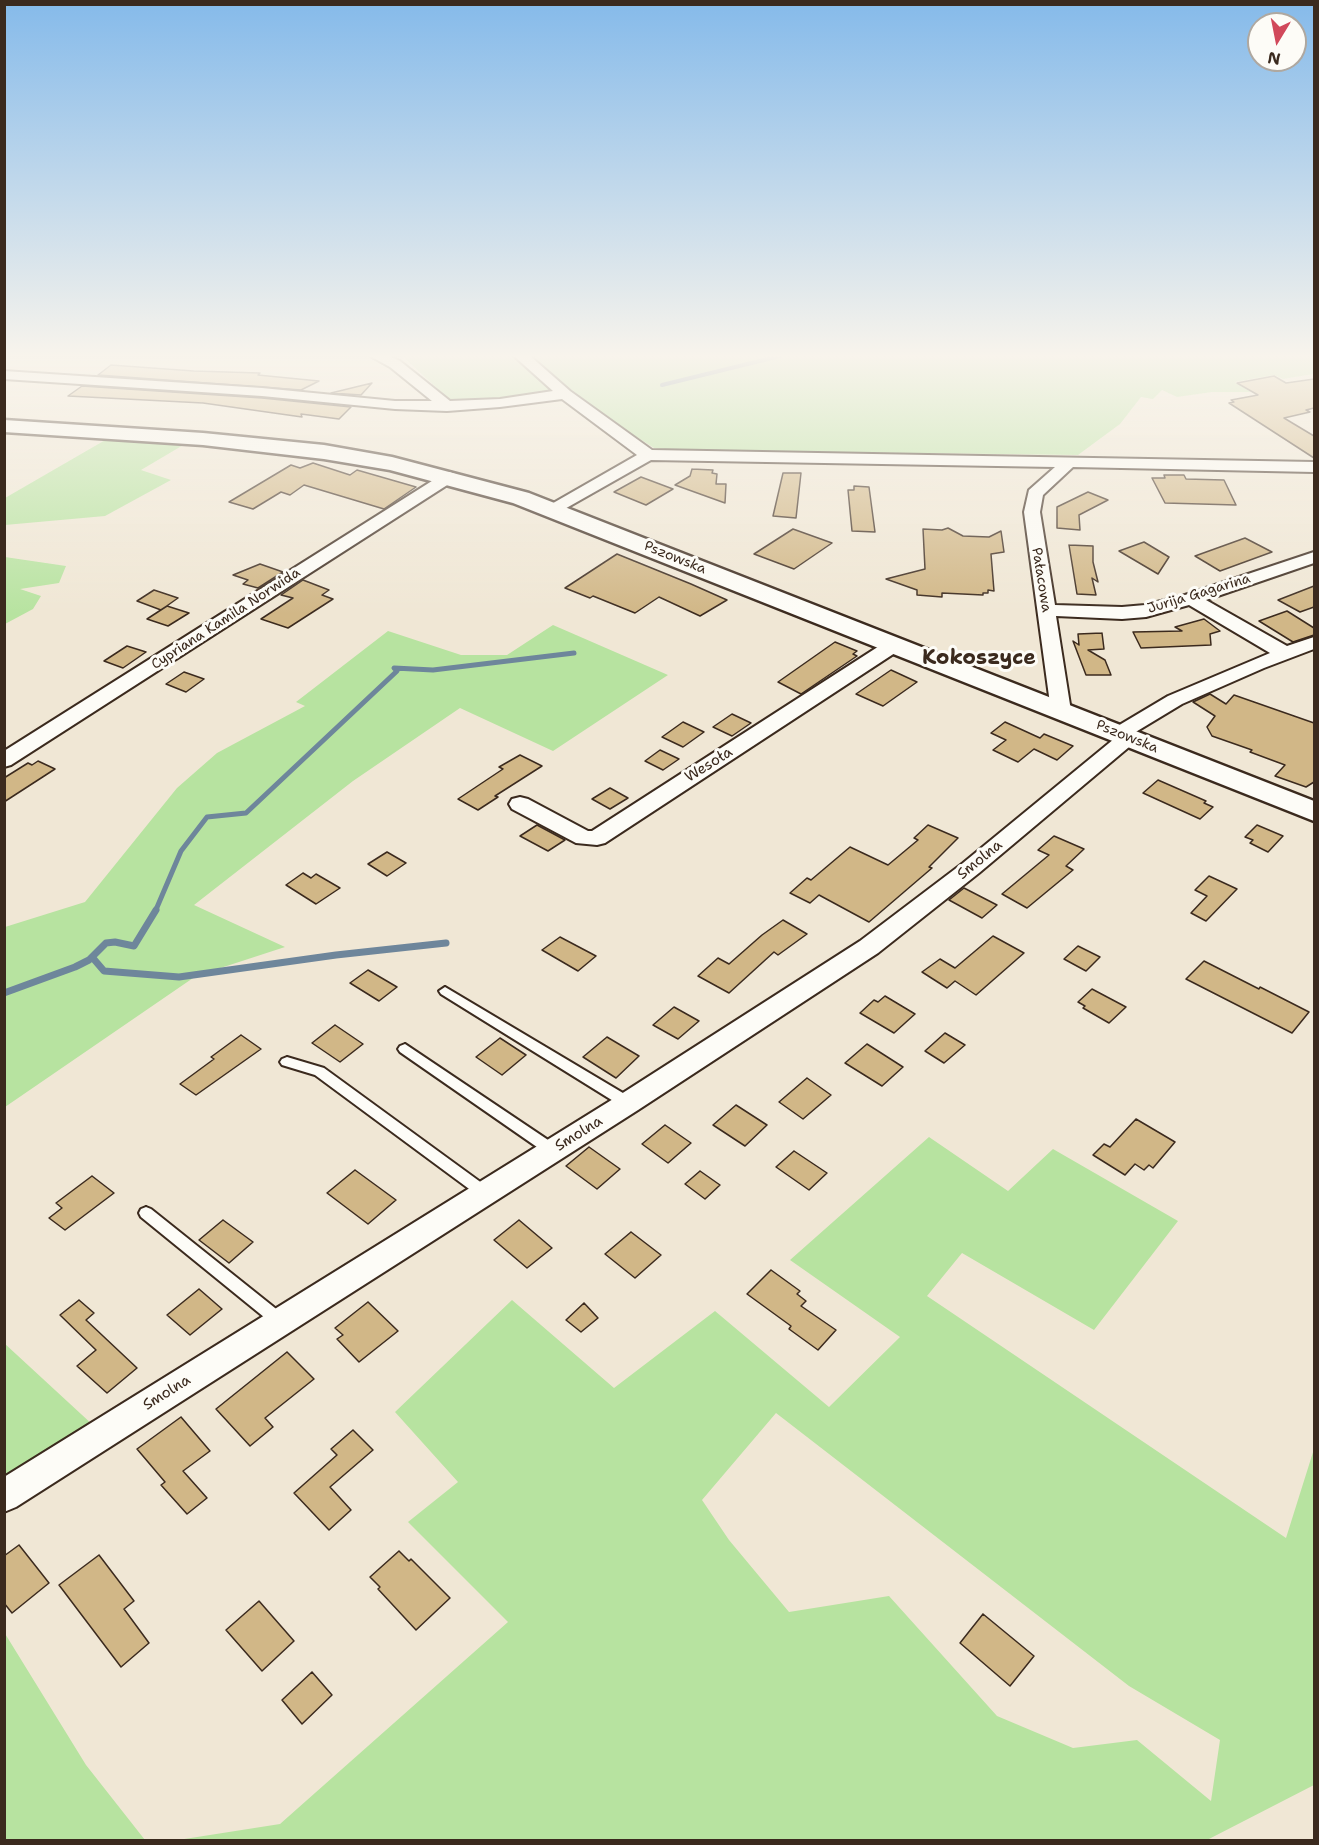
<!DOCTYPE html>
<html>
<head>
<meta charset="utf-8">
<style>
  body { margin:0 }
  #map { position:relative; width:1319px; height:1845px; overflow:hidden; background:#f0e7d5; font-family:"Shantell Sans",sans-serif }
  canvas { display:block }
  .frame { position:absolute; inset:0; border:6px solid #3b2a1e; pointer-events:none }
  .north { position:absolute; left:1247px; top:12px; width:60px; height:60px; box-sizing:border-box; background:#fdfcf7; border:2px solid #afa8a0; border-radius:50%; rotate:190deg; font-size:16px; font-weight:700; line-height:24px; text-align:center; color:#3b2a1e }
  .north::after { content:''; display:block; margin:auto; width:21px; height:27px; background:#d1495b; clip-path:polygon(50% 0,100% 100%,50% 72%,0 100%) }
</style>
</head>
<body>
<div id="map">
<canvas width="1319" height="1845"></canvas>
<div class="frame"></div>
<div class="north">N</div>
</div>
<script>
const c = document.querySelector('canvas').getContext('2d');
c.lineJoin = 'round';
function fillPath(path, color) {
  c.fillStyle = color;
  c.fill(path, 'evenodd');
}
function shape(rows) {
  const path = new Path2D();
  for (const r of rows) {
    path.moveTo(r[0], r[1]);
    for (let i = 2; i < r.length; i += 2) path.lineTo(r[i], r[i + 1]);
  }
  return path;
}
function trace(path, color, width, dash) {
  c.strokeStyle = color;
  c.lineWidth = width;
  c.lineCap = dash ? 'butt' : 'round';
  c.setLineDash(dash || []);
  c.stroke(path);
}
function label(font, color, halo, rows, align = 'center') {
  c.font = font + ' "Shantell Sans",sans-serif';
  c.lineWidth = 6;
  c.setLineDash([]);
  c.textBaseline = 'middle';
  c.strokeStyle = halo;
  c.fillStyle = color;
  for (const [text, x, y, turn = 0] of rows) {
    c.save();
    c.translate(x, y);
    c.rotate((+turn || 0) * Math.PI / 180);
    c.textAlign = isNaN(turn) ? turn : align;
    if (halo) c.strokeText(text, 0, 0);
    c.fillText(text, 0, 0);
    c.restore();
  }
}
const green = shape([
  [402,356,515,356,554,392,454,404],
  [536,356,1314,356,1314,374,1283,379,1274,375,1235,382,1251,392,1212,392,1177,397,1162,390,1153,399,1141,397,1120,424,1078,455,667,450,654,448,616,424,532,360],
  [107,439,185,444,141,470,171,480,105,516,5,525,5,498],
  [5,557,66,566,59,583,20,589,41,596,33,609,5,624],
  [553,625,668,675,553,751,460,708,353,781,194,905,285,947,196,976,5,1107,5,927,85,902,177,788,217,753,305,706,296,702,388,631,461,655,507,655],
  [929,1137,1008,1191,1053,1149,1178,1221,1094,1330,962,1253,927,1296,1286,1538,1314,1449,1314,1785,1207,1840,178,1840,280,1824,508,1622,408,1522,458,1482,395,1412,512,1300,614,1388,715,1311,829,1407,900,1337,790,1260],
  [776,1413,1129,1686,1220,1740,1211,1801,1137,1740,1073,1748,997,1716,889,1596,789,1612,729,1540,702,1500],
  [4,1343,94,1426,4,1481],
  [4,1632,86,1765,145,1840,5,1840]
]);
const streamFar2 = shape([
  [662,385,780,356]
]);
const streamFar1 = shape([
  [155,912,181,851,207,817,246,813,397,671,394,668,433,670,574,653]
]);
const stream = shape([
  [92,957,104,971,179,977,336,955,446,943],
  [4,993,75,967,89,960,106,943,115,942,134,946,156,910]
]);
const building = shape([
  [111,365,194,371,260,373,258,375,319,381,301,390,98,375,111,365],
  [1274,376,1286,383,1314,379,1314,408,1306,410,1310,412,1284,418,1314,436,1314,458,1229,403,1234,402,1231,400,1258,395,1237,383,1274,376],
  [372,383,361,395,331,393,372,383],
  [82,386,262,398,351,407,339,419,301,414,302,417,203,403,68,396,82,386],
  [313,463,350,475,357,470,416,487,384,509,304,485,290,495,281,492,253,509,229,502,291,465,300,468,313,463],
  [692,469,713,470,712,473,717,474,716,484,726,484,725,503,675,485,690,476,692,469],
  [783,473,801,473,796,518,773,516,783,473],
  [1164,475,1184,475,1186,479,1224,480,1236,505,1165,503,1152,478,1165,478,1164,475],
  [641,477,673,489,646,505,614,492,641,477],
  [854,486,869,487,875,532,852,531,848,490,854,490,854,486],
  [1088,492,1108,500,1079,515,1080,530,1057,528,1057,507,1088,492],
  [948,528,963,536,989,537,1001,531,1004,552,991,554,994,591,988,590,988,593,983,593,983,595,942,593,942,597,917,595,917,590,886,579,925,569,923,529,942,530,948,528],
  [793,529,832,543,794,569,754,554,793,529],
  [1245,538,1272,552,1220,571,1195,556,1245,538],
  [1144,542,1169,557,1158,574,1119,551,1144,542],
  [1069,545,1093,546,1093,562,1098,582,1092,578,1096,595,1077,594,1069,545],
  [617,554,691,584,727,600,700,616,659,597,635,613,593,596,590,598,565,588,617,554],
  [260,564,283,572,258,588,243,584,248,580,233,575,260,564],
  [303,580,329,590,322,595,333,599,288,628,261,619,293,598,281,595,303,580],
  [1314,586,1314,607,1300,612,1278,600,1314,586],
  [154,590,178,598,161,610,137,601,154,590],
  [167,606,189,613,168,626,147,619,167,606],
  [1287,611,1314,628,1314,635,1293,642,1259,621,1287,611],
  [1204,619,1220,631,1210,634,1211,645,1141,648,1133,632,1182,631,1175,627,1204,619],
  [1102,633,1104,649,1088,650,1105,660,1111,675,1086,675,1073,641,1079,645,1078,634,1102,633],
  [835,642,857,651,853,654,857,656,801,694,778,682,835,642],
  [127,646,146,652,123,668,104,661,127,646],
  [891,670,917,682,883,706,856,694,891,670],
  [184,672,204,679,186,692,166,684,184,672],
  [1210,694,1226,704,1234,695,1314,723,1314,782,1306,787,1275,776,1285,765,1250,752,1252,750,1212,736,1207,727,1215,716,1193,702,1210,694],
  [732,714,751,723,732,736,713,727,732,714],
  [683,722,704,732,683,747,662,737,683,722],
  [1005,722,1040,738,1044,734,1073,746,1057,760,1034,749,1018,762,993,750,1006,740,991,733,1005,722],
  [660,750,679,759,663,770,645,761,660,750],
  [520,755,542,766,495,796,498,797,478,810,458,799,503,769,499,767,520,755],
  [38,761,55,769,4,802,4,778,28,763,32,765,38,761],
  [1158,780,1206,801,1204,803,1213,807,1200,819,1143,793,1158,780],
  [610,788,628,798,610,809,592,799,610,788],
  [537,825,565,840,548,851,520,836,537,825],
  [928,825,958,838,929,867,932,868,869,922,819,895,810,903,790,893,807,878,811,880,850,847,888,865,918,840,914,838,928,825],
  [1257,825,1283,836,1268,852,1250,843,1253,840,1245,837,1257,825],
  [1054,836,1084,849,1066,866,1073,870,1027,908,1002,894,1049,855,1038,850,1054,836],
  [387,852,406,863,387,876,368,864,387,852],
  [303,873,311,878,316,874,340,888,316,904,286,885,303,873],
  [1209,876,1237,889,1206,921,1191,913,1207,896,1195,890,1209,876],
  [964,888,997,905,982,918,949,900,964,888],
  [783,920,807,934,778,955,774,952,729,993,698,976,718,958,729,964,762,935,783,920],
  [993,936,1024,953,976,995,955,981,947,988,922,972,940,959,955,968,993,936],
  [560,937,596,956,578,971,542,950,560,937],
  [1078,946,1100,957,1086,971,1064,959,1078,946],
  [1204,961,1259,989,1260,987,1309,1012,1292,1033,1186,979,1204,961],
  [368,970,397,987,379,1001,350,983,368,970],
  [1092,989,1126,1007,1109,1023,1083,1008,1085,1006,1078,1002,1092,989],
  [885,996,915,1014,894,1033,860,1013,874,1000,878,1002,885,996],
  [674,1007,699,1021,678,1039,653,1025,674,1007],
  [335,1025,363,1044,340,1062,312,1043,335,1025],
  [945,1033,965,1045,944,1063,925,1051,945,1033],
  [241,1035,261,1049,196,1095,180,1084,214,1059,211,1057,241,1035],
  [607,1037,639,1056,616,1078,583,1057,607,1037],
  [500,1038,526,1055,502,1075,476,1057,500,1038],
  [867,1044,903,1067,882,1086,845,1063,867,1044],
  [807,1078,831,1095,803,1119,779,1102,807,1078],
  [736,1105,767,1125,745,1146,713,1125,736,1105],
  [1136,1119,1175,1142,1153,1168,1149,1165,1144,1170,1135,1164,1125,1175,1093,1155,1104,1144,1110,1147,1136,1119],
  [665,1125,691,1143,668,1163,642,1144,665,1125],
  [589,1147,620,1169,597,1189,566,1166,589,1147],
  [794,1151,827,1173,809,1190,776,1167,794,1151],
  [355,1170,396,1200,368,1224,327,1193,355,1170],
  [700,1171,720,1185,705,1199,685,1184,700,1171],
  [92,1176,114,1193,65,1230,49,1218,62,1208,56,1203,92,1176],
  [223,1220,253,1242,229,1263,199,1240,223,1220],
  [519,1220,552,1248,527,1268,494,1240,519,1220],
  [631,1232,661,1255,635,1278,605,1254,631,1232],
  [771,1270,800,1291,797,1294,806,1301,801,1306,836,1330,818,1350,789,1329,791,1326,747,1294,771,1270],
  [199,1289,222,1309,190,1335,167,1315,199,1289],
  [79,1300,94,1313,86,1320,137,1368,107,1393,77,1366,96,1350,60,1315,79,1300],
  [368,1302,398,1331,359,1362,337,1339,343,1335,335,1328,368,1302],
  [584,1303,598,1318,581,1332,566,1320,584,1303],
  [287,1352,314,1379,265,1418,273,1427,250,1446,216,1409,287,1352],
  [181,1417,210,1451,183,1471,207,1498,187,1514,161,1485,165,1482,137,1449,181,1417],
  [353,1430,373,1450,330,1487,351,1510,329,1530,294,1493,337,1455,331,1449,353,1430],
  [19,1545,49,1583,12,1613,4,1603,4,1556,19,1545],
  [399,1551,409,1561,411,1559,450,1598,416,1630,378,1589,380,1587,370,1577,399,1551],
  [99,1555,134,1601,124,1609,149,1643,121,1667,59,1585,99,1555],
  [259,1601,294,1641,262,1671,226,1630,259,1601],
  [983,1614,1034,1656,1010,1686,960,1643,983,1614],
  [312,1672,332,1695,302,1724,282,1700,312,1672]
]);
const lane = shape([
  [445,987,633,1099,635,1103,633,1107,628,1108,623,1107,441,994,439,991,445,987],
  [405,1044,557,1146,559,1150,557,1154,552,1155,547,1154,400,1052,398,1049,400,1046,405,1044],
  [287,1057,324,1068,490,1189,492,1193,490,1197,485,1199,480,1197,315,1075,282,1065,280,1062,282,1059,287,1057],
  [146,1207,151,1209,285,1316,288,1321,285,1326,280,1328,275,1326,141,1217,139,1213,141,1209,146,1207]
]);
const street = shape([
  [370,356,389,356,400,361,450,401,500,399,553,391,514,356,530,356,570,391,652,450,1314,462,1314,472,1073,467,1043,495,1040,512,1055,605,1122,607,1145,605,1185,595,1314,552,1314,563,1206,600,1287,646,1314,637,1314,649,1264,668,1182,704,1134,733,1138,738,1135,742,979,873,878,953,638,1110,16,1507,4,1512,4,1477,618,1096,860,941,963,863,1114,739,1108,734,1111,730,1168,696,1270,653,1189,605,1146,617,1122,619,1056,616,1071,711,1068,715,1054,715,1051,711,1024,512,1029,490,1055,467,651,460,554,515,548,514,546,510,548,506,637,455,562,399,500,407,447,411,395,409,262,396,4,379,4,371,262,388,395,401,432,401,390,367,370,356],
  [449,472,455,474,457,477,455,480,11,765,4,767,4,751,443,474,449,472],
  [894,639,901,641,904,645,901,649,605,843,597,845,576,843,512,809,509,804,512,799,520,797,528,799,588,831,592,831,887,641,894,639]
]);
const secondary = shape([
  [4,420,203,433,324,445,392,457,529,493,1314,801,1314,821,513,503,390,470,324,459,203,445,4,432,4,420]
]);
const farStreetnames = [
  ["Pszowska",675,558,22],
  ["Pałacowa",1041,580,81],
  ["Jurija Gagarina",1199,594,-17],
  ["Cypriana Kamila Norwida",226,619,-33],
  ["Pszowska",1127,737,22]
];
const streetNames = [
  ["Wesoła",709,765,-32],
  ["Smolna",980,860,-39],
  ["Smolna",579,1134,-32],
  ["Smolna",167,1393,-32]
];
const districtNames = [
  ["Kokoszyce",979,659]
];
fillPath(green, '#b7e3a0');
trace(streamFar2, '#6e869b', 4);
trace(streamFar1, '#6e869b', 5);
trace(stream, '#6e869b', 7);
fillPath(building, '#d1b787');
trace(building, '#3b2a1e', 1.5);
trace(lane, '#3b2a1e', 4);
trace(street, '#3b2a1e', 4);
trace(secondary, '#3b2a1e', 5);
fillPath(lane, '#fdfcf7');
fillPath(street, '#fdfcf7');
fillPath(secondary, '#fdfcf7');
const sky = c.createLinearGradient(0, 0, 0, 614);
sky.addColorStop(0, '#85baea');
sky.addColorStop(0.58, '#f8f4ec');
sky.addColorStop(1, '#f8f4ec00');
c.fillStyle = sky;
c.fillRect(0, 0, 1319, 614);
label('14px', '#3b2a1e', '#fdfcf7', farStreetnames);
label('15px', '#3b2a1e', '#fdfcf7', streetNames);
label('bold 21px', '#3b2a1e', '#fdfcf7', districtNames);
</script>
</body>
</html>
